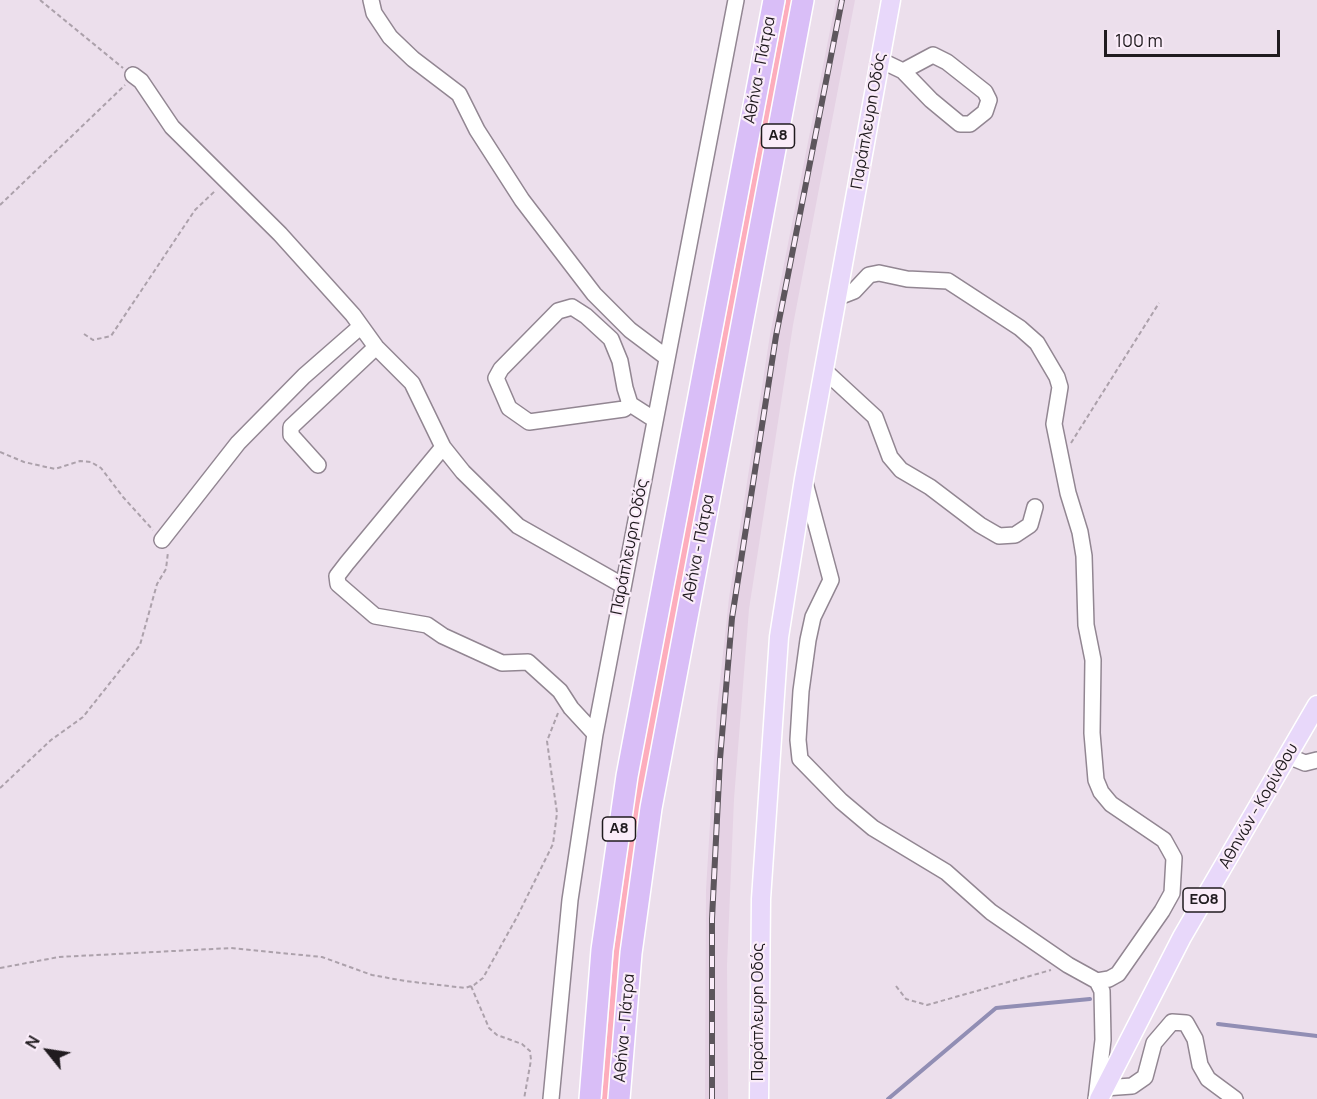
<!DOCTYPE html>
<html>
<head>
<meta charset="utf-8">
<style>
  body { margin:0 }
  #map { position:relative; width:1317px; height:1099px; overflow:hidden; background:#ecdfec; font-family:Manrope,sans-serif }
  canvas { display:block }
  .north { position:absolute; left:18px; top:1021px; width:60px; height:60px; -webkit-text-stroke:4px #faecf9; paint-order:stroke; rotate:300deg; font-size:16px; font-weight:700; line-height:24px; text-align:center; color:#201b1f }
  .north::after { content:''; display:block; margin:auto; width:21px; height:27px; background:#201b1f; clip-path:polygon(50% 0,100% 100%,50% 72%,0 100%) }
  .scale { position:absolute; left:1104px; top:30px; width:176px; height:27px; box-sizing:border-box; border:3px solid #201b1f; border-top:0; padding-left:8px; font-size:18px; line-height:21px; white-space:nowrap; color:#201b1f; -webkit-text-stroke:4px #faecf9; paint-order:stroke }
</style>
</head>
<body>
<div id="map">
<canvas width="1317" height="1099"></canvas>
<div class="north">N</div>
<div class="scale">100 m</div>
</div>
<script>
const c = document.querySelector('canvas').getContext('2d');
c.lineJoin = 'round';
function fillPath(path, color) {
  c.fillStyle = color;
  c.fill(path, 'evenodd');
}
function shape(rows) {
  const path = new Path2D();
  for (const r of rows) {
    path.moveTo(r[0], r[1]);
    for (let i = 2; i < r.length; i += 2) path.lineTo(r[i], r[i + 1]);
  }
  return path;
}
function trace(path, color, width, dash) {
  c.strokeStyle = color;
  c.lineWidth = width;
  c.lineCap = dash ? 'butt' : 'round';
  c.setLineDash(dash || []);
  c.stroke(path);
}
function label(font, color, halo, rows, align = 'center') {
  c.font = font + ' Manrope,sans-serif';
  c.lineWidth = 4.5;
  c.setLineDash([]);
  c.textBaseline = 'middle';
  c.strokeStyle = halo;
  c.fillStyle = color;
  for (const [text, x, y, turn = 0] of rows) {
    c.save();
    c.translate(x, y);
    c.rotate((+turn || 0) * Math.PI / 180);
    c.textAlign = isNaN(turn) ? turn : align;
    if (halo) c.strokeText(text, 0, 0);
    c.fillText(text, 0, 0);
    c.restore();
  }
}
const built = shape([
  [836,0,855,0,793,325,749,609,734,799,727,965,728,1099,705,1099,706,890,717,709,729,598,770,335]
]);
const green = shape([
  [786,0,792,0,645,779,620,951,608,1099,602,1099,614,951,638,779]
]);
const stream = shape([
  [1218,1024,1317,1036],
  [888,1099,996,1008,1090,999]
]);
const path = shape([
  [40,0,123,68],
  [0,205,125,85],
  [84,334,93,340,111,336,195,210,216,190],
  [1071,443,1159,303],
  [0,452,24,462,55,469,80,461,91,462,101,468,123,497,153,530],
  [0,788,51,740,83,717,140,645,157,584,166,569,168,552],
  [0,968,59,957,231,948,322,957,372,975,405,981,465,988,474,985,483,978,517,917,553,844,557,813,547,741,558,713],
  [471,986,489,1028,497,1035,522,1044,530,1051,531,1060,524,1099],
  [896,986,906,999,927,1005,1051,970]
]);
const minor = shape([
  [371,0,374,13,390,37,413,59,459,94,477,130,522,200,594,294,630,330,666,357],
  [880,60,903,71,931,100,960,124,970,124,985,112,989,100,985,92,947,62,933,55,903,71],
  [133,75,141,81,172,127,280,234,353,315,376,347,412,383,443,447,463,472,518,526,622,585],
  [836,298,854,291,869,275,879,273,907,279,948,281,1020,328,1037,343,1057,377,1060,387,1054,424,1068,493,1080,532,1084,556,1086,625,1093,660,1092,733,1096,780,1101,792,1111,804,1164,840,1174,858,1172,893,1162,911,1118,974,1109,979,1097,981],
  [824,370,875,417,890,457,901,470,930,487,980,525,999,536,1015,535,1030,525,1035,507],
  [630,404,624,409,529,422,509,408,496,378,501,369,558,311,572,307,586,316,611,339,620,361,625,388,630,404,655,420],
  [443,447,347,563,337,576,338,584,375,616,427,625,443,636,502,663,528,662,560,691,571,708,595,734],
  [318,465,291,435,291,427,376,347],
  [804,479,831,580,813,617,808,640,801,691,798,740,800,759,841,801,873,828,946,872,991,912,1068,965,1097,981,1102,991,1103,1040,1096,1099],
  [162,540,238,443,304,376,360,327],
  [1288,756,1305,763,1317,760],
  [1104,1088,1132,1086,1145,1077,1154,1043,1172,1022,1186,1023,1195,1039,1200,1065,1208,1079,1235,1099],
  [551,1099,570,900,595,734,736,0]
]);
const major = shape([
  [759,1099,761,899,779,637,804,479,891,0],
  [1099,1099,1182,937,1317,705]
]);
const highway = shape([
  [590,1099,602,950,627,776,774,0],
  [619,1099,631,953,651,808,803,0]
]);
const rail = shape([
  [712,1099,712,919,720,759,732,618,776,336,842,0]
]);
const shields = [
  [778,136,33],
  [619,829,33],
  [1204,900,42]
];
const shieldNames = [
  ["Α8",778,136],
  ["Α8",619,829],
  ["ΕΟ8",1204,900]
];
const streetNames = [
  ["Αθήνα - Πάτρα",760,70,-79],
  ["Παράπλευρη Οδός",869,121,-80],
  ["Παράπλευρη Οδός",630,547,-79],
  ["Αθήνα - Πάτρα",699,548,-79],
  ["Αθηνών - Κορίνθου",1259,806,-60],
  ["Παράπλευρη Οδός",759,1012,-90],
  ["Αθήνα - Πάτρα",625,1028,-85]
];
fillPath(built, '#e5d2e4');
fillPath(green, '#fdadbc');
trace(stream, '#918eb4', 4);
trace(minor, '#928692', 18);
trace(major, '#fff', 21);
trace(highway, '#fff', 24);
trace(path, '#aca1ab', 2, [4.5, 3]);
trace(minor, '#fff', 15);
trace(major, '#e8d8fa', 18);
trace(highway, '#d9bef7', 21);
trace(rail, '#5d565d', 6);
trace(rail, '#faecf9', 4, [11]);
for (const [x, y, w] of shields) {
  const box = new Path2D();
  box.roundRect(x - w / 2, y - 12, w, 24, 4.5);
  c.fillStyle = '#faecf9';
  c.fill(box);
  trace(box, '#201b1f', 1.5);
}
label('bold 15px', '#201b1f', null, shieldNames);
label('16px', '#201b1f', '#faecf9', streetNames);
</script>
</body>
</html>
